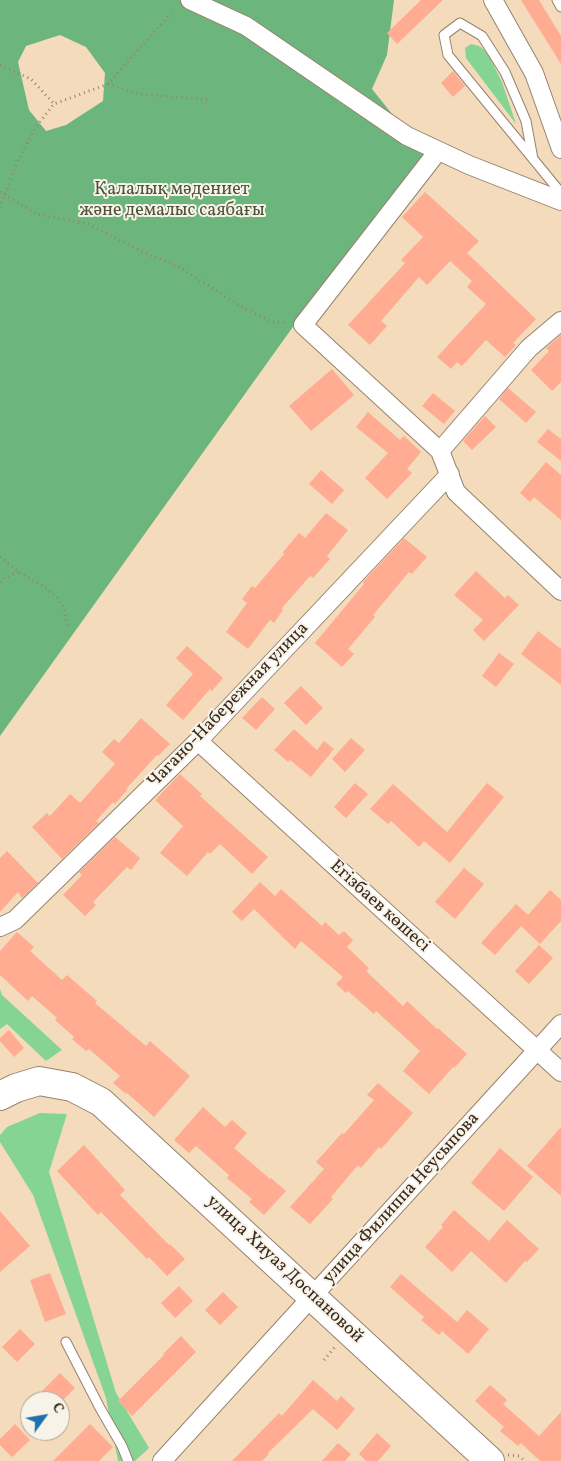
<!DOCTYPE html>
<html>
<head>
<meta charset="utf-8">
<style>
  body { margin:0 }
  #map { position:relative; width:561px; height:1461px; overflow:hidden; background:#f3dbbc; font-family:Vollkorn,serif }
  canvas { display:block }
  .north { position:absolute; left:20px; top:1391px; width:50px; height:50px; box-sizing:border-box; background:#f7f3e8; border:1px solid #aca397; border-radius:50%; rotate:58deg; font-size:14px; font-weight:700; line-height:20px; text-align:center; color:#3b2a1e }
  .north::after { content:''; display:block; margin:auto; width:18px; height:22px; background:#1f6fb2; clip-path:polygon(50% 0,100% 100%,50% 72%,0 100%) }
</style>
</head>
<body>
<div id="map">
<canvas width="561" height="1461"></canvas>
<div class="north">С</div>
</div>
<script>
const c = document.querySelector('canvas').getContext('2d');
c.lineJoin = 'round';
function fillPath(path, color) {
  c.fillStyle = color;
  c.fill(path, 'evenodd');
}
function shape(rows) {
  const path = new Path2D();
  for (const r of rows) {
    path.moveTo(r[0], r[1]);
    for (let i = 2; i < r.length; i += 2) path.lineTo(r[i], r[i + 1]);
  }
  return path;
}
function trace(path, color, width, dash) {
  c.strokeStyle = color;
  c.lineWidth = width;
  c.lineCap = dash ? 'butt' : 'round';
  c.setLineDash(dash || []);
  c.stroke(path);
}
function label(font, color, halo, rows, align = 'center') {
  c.font = font + ' Vollkorn,serif';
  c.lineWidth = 4;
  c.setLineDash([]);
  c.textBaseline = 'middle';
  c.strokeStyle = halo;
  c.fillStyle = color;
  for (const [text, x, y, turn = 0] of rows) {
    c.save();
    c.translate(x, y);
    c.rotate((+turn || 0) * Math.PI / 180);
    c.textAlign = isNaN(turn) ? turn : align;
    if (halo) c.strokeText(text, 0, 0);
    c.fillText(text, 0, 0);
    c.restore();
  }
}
const green = shape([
  [471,44,479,46,487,52,502,82,516,124,466,58,465,48],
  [0,989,2,995,62,1050,46,1061,7,1024,0,1029],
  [40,1113,67,1114,49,1172,116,1393,149,1448,135,1461,118,1461,106,1398,33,1195,0,1142,0,1135,7,1127]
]);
const forest = shape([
  [0,0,394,0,387,55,372,89,424,154,295,324,0,736],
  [60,35,86,47,105,73,103,101,66,125,46,131,29,110,18,62,26,46]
]);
const building = shape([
  [421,0,443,0,397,44,387,33],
  [521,0,539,0,561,36,561,64],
  [453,71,465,86,453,97,441,83],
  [425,192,479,241,467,253,536,319,513,343,516,345,505,357,486,340,462,366,457,362,451,369,437,357,486,304,467,287,472,281,450,261,427,285,419,277,381,321,387,326,370,345,348,325,405,263,401,260,423,237,402,217],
  [561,335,561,382,552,391,531,370,549,351,546,348],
  [332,369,354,395,311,431,289,406],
  [508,388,536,412,526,423,499,399],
  [433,393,455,411,444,424,422,406],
  [368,412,400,440,404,436,421,452,407,469,412,473,387,499,365,478,388,453,356,427],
  [485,416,496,427,472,450,463,441],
  [548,429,561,439,561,461,537,442],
  [546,462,561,475,561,520,534,497,530,502,520,493],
  [321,470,344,490,332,504,309,484],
  [326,513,348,530,327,556,330,559,313,578,310,576,282,608,283,610,274,623,270,620,248,649,226,632,247,603,242,599,252,586,255,588,284,554,283,552,299,533,305,538],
  [404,538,427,557,412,574,409,572,373,615,375,617,348,649,354,654,342,667,315,643,364,584,363,582],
  [476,571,505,598,508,595,519,605,484,641,473,630,483,620,454,595],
  [538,631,561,649,561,685,521,654],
  [187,646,223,678,212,691,210,689,183,720,166,705,193,674,176,658],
  [499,653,514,664,496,687,482,676],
  [301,686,323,708,306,725,284,703],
  [262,697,275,709,256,730,242,718],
  [141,718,170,744,158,756,157,755,126,789,127,790,115,804,113,802,96,821,99,823,62,859,32,827,47,813,50,816,70,794,80,803,115,764,102,752,114,739,119,743],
  [294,729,317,750,324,741,334,749,311,777,290,760,288,762,274,750],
  [351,738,365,750,345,772,332,759],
  [180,774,202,794,200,796,268,857,252,874,220,844,210,854,208,852,187,876,160,853,183,826,155,800],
  [355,783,368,794,346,818,334,807],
  [487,783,504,797,450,863,424,841,419,847,391,821,388,824,370,809,393,784,447,832],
  [115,837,140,858,131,870,127,867,93,902,96,905,85,916,63,895,82,875,79,872],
  [7,851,38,883,22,898,18,892,0,912,0,858],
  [464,868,484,884,455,919,435,902],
  [260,882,275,896,281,889,322,926,325,922,339,935,344,931,353,940,347,947,369,968,366,971,403,1006,407,1001,437,1029,438,1028,467,1054,454,1068,453,1067,429,1094,403,1071,420,1051,376,1011,374,1014,348,991,346,993,336,984,343,977,301,941,295,949,254,909,242,921,232,912],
  [550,890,561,900,561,921,540,944,521,926,495,955,481,943,516,904,528,915],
  [17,932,34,947,30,951,62,980,67,975,97,1001,95,1003,146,1046,150,1041,190,1076,154,1117,127,1093,126,1094,113,1083,120,1076,89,1049,86,1051,72,1039,74,1037,55,1020,57,1018,32,996,28,1001,0,975,0,951],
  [539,945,553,958,529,984,515,971],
  [9,1030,24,1048,14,1057,0,1041,0,1038],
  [378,1083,413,1113,381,1149,379,1147,361,1168,358,1165,331,1197,333,1199,310,1224,290,1207,324,1169,316,1162,342,1133,344,1134,374,1100,367,1095],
  [203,1107,225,1127,232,1120,247,1133,234,1148,270,1179,271,1178,286,1191,264,1215,249,1202,252,1199,227,1178,229,1175,196,1146,189,1153,174,1140],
  [561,1127,561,1196,527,1166],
  [84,1145,125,1190,120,1195,169,1245,170,1244,185,1259,167,1276,149,1257,147,1259,101,1212,98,1215,57,1171],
  [500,1148,533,1177,504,1211,471,1183],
  [454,1210,489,1241,507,1220,539,1249,527,1262,525,1261,506,1283,471,1251,452,1272,425,1247,443,1227,441,1225],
  [0,1211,30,1246,0,1272],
  [50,1273,66,1314,45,1322,30,1280],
  [401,1274,457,1322,467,1310,489,1329,468,1354,442,1331,439,1335,421,1320,424,1317,390,1287],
  [179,1286,193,1301,175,1318,161,1303],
  [223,1292,238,1307,220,1325,205,1310],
  [20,1329,35,1344,17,1362,2,1347],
  [181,1336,196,1352,132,1416,118,1401,164,1355,163,1354],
  [60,1373,75,1388,62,1401,53,1401,42,1391],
  [313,1380,337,1401,341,1396,355,1409,337,1430,313,1409,268,1453,269,1454,262,1461,232,1461,279,1413,282,1416],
  [490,1385,507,1400,503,1404,539,1436,561,1412,561,1461,540,1461,521,1443,518,1446,500,1431,504,1427,475,1401],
  [15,1424,30,1440,12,1457,0,1445,0,1439],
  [90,1424,113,1447,99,1461,53,1461],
  [377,1433,391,1446,378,1461,366,1461,359,1454],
  [338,1443,351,1454,345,1461,322,1461]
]);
const path = shape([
  [0,65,31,79,54,104],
  [108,84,139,94,211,100],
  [0,192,37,214,88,224,149,255,168,262,182,269,245,309,273,322,287,323],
  [0,208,14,169,35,128,54,104,108,84,171,13],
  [0,557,19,572,41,585,57,597,64,607,68,629],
  [0,582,5,577,19,572],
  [324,1360,335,1347],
  [508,1455,519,1456,525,1461]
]);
const service = shape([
  [557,0,561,7],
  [533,159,526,121,505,72,482,36,460,23,444,35,448,55,561,193],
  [66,1342,100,1408,122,1446,128,1461]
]);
const minor = shape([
  [190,0,246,26,407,136,469,165,561,201],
  [493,0,534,73,561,149],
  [438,151,303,325,440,451,456,492,561,591],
  [440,451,529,348,561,321],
  [198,741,561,1072],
  [0,927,15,920,198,741,450,474],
  [162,1461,561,1024]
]);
const primary = shape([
  [0,1096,16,1088,39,1081,72,1087,101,1102,490,1461]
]);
const parkNames = [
  ["Қалалық мәдениет",172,191],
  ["және демалыс саябағы",172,212]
];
const streetNames = [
  ["Чагано-Набережная улица",229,706,-46],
  ["Егізбаев көшесі",379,907,42],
  ["улица Филиппа Неусыпова",402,1199,-48],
  ["улица Хиуаз Доспановой",284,1270,43]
];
fillPath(green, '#85d494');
fillPath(forest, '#6cb67e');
fillPath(building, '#ffac93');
trace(service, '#97826d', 11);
trace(minor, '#97826d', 20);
trace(primary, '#97826d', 30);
trace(path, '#97826d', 3, [1, 4]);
trace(service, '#fff', 9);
trace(minor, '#fff', 18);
trace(primary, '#fff', 28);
label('18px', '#4e543c', '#f7f3e8', parkNames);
label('18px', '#3b2a1e', '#f7f3e8', streetNames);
</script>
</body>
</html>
